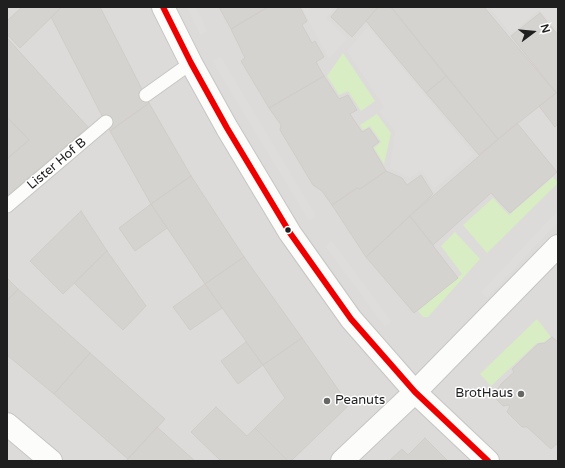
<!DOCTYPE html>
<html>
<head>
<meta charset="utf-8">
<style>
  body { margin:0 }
  #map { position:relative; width:565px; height:468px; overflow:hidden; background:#edece7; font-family:"Varela Round",sans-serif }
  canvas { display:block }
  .frame { position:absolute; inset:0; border:8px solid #1f1f1f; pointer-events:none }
  .north { position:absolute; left:513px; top:12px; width:40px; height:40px; -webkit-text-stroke:3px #fff; paint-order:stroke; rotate:74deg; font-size:11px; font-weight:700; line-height:16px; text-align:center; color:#1f1f1f }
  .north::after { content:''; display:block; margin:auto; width:14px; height:18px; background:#1f1f1f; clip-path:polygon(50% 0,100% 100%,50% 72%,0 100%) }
</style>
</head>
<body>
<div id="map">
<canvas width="565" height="468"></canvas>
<div class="frame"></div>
<div class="north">N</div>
</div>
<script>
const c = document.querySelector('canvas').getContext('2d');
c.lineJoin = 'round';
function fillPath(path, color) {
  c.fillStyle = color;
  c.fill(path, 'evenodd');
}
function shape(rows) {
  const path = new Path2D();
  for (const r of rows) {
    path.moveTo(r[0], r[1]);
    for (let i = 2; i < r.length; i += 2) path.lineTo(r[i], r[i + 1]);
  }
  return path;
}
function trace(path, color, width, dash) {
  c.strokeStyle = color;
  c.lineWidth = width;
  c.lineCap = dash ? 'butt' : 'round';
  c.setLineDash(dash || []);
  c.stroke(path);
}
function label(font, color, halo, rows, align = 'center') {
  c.font = font + ' "Varela Round",sans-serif';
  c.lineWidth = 3;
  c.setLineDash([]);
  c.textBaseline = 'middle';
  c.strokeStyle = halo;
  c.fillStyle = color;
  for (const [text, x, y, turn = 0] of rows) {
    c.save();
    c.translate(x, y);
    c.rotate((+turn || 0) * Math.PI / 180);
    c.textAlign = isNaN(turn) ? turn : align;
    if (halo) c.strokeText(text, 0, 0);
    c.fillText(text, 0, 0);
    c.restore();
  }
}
const residential = shape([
  [7,7,558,7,558,461,10,461,7,459]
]);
const grass = shape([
  [343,53,375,101,361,111,348,91,339,95,327,76],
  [377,114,391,133,384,164,374,148,381,142,370,126,363,130,360,125],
  [553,177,558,183,487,253,463,225,493,198,509,215],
  [455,232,480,259,428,317,423,317,418,311,462,274,441,246],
  [537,319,551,337,544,342,537,343,491,386,480,374]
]);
const parking = shape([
  [187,7,196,7,207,31,200,35],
  [301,7,335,7,326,18,347,39,329,59],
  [489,7,558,7,558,32,539,10,511,34],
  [368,26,474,154,434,189,422,170,410,178,390,168,395,132,379,111,384,107,347,51],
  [221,57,316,216,309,221,212,61],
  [558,210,558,222,487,298,481,292],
  [332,241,392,322,385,327,325,246]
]);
const building = shape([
  [22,7,62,7,20,48,7,34,7,21,22,7],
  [62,7,100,7,149,103,110,131,51,17,62,7],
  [219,7,268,7,231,29,219,7],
  [268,7,300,7,307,21,302,25,312,43,315,41,324,57,316,62,324,76,269,108,241,61,245,58,231,29,268,7],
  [339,7,378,7,352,37,331,17,339,7],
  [378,7,391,7,446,76,426,93,366,21,378,7],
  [391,7,484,7,556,93,498,139,391,7],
  [540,13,558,35,558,95,511,36,540,13],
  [7,38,88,127,7,196,7,159,29,140,7,117,7,38],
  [324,76,339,99,348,95,357,110,350,114,362,132,369,128,379,142,372,147,386,171,360,189,357,188,332,205,322,191,313,185,280,130,281,125,269,108,324,76],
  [446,76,498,139,479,155,426,93,446,76],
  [556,93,558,95,558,124,555,127,539,106,556,93],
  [149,103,191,176,151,204,110,131,149,103],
  [7,117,29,140,7,159,7,117],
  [517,123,557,172,510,213,491,193,433,245,410,216,517,123],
  [386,171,402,178,407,185,421,175,433,194,366,257,332,205,357,188,360,189,386,171],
  [191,176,244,257,205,284,151,204,191,176],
  [151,204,167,228,135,251,119,228,151,204],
  [81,211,107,251,63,294,30,261,81,211],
  [410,216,458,278,414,313,366,257,410,216],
  [107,251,146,306,123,330,74,283,107,251],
  [244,257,302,338,263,365,205,284,244,257],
  [7,278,18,289,7,301,7,278],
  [205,284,222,308,190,330,173,307,205,284],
  [18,289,90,353,54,394,7,355,7,301,18,289],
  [552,337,558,342,558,443,551,449,527,427,522,427,507,412,510,406,508,405,503,406,497,400,496,392,501,384,514,372,512,369,538,344,545,343,552,337],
  [302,338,349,405,291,461,288,461,255,428,285,398,263,365,302,338],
  [246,342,263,365,238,384,221,361,246,342],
  [90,353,165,419,128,459,54,394,90,353],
  [216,407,247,436,255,428,288,461,221,461,191,432,216,407],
  [157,427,195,461,126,461,157,427],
  [425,438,448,461,389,461,402,449,408,455,425,438]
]);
const service = shape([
  [146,95,191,63],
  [7,206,106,122]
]);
const minor = shape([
  [7,424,51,461],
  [342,461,415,392,558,246]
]);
const tertiary = shape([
  [163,7,191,63,227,128,290,233,351,319,415,392,488,461]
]);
const bus1 = shape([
  [163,7,191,63,227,128,290,233,351,319,415,392,488,461]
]);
const markers = [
  [288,230,3.5,"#1f1f1f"],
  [521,394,4,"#676765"],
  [327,401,4,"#676765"]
];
const streetNames = [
  ["Lister Hof B",57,164,-40]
];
const poiNames = [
  ["BrotHaus",513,394],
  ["Peanuts",335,401,"left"]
];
fillPath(residential, '#dcdbd9');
fillPath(grass, '#d8edc4');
fillPath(parking, '#dedddb');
fillPath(building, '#d5d3d0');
trace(building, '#d1cdc8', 1);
trace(service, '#c6c6c3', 15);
trace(minor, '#c6c6c3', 24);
trace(tertiary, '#c6c6c3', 24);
trace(service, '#fcfcfb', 13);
trace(minor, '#fcfcfb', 22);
trace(tertiary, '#fcfcfb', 22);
trace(bus1, '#e00', 6);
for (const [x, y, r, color] of markers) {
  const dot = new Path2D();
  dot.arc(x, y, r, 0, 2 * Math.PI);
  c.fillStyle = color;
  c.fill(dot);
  trace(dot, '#fff', 1.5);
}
label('13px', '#1f1f1f', '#fff', streetNames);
label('13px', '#1f1f1f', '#fff', poiNames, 'right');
</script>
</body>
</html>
